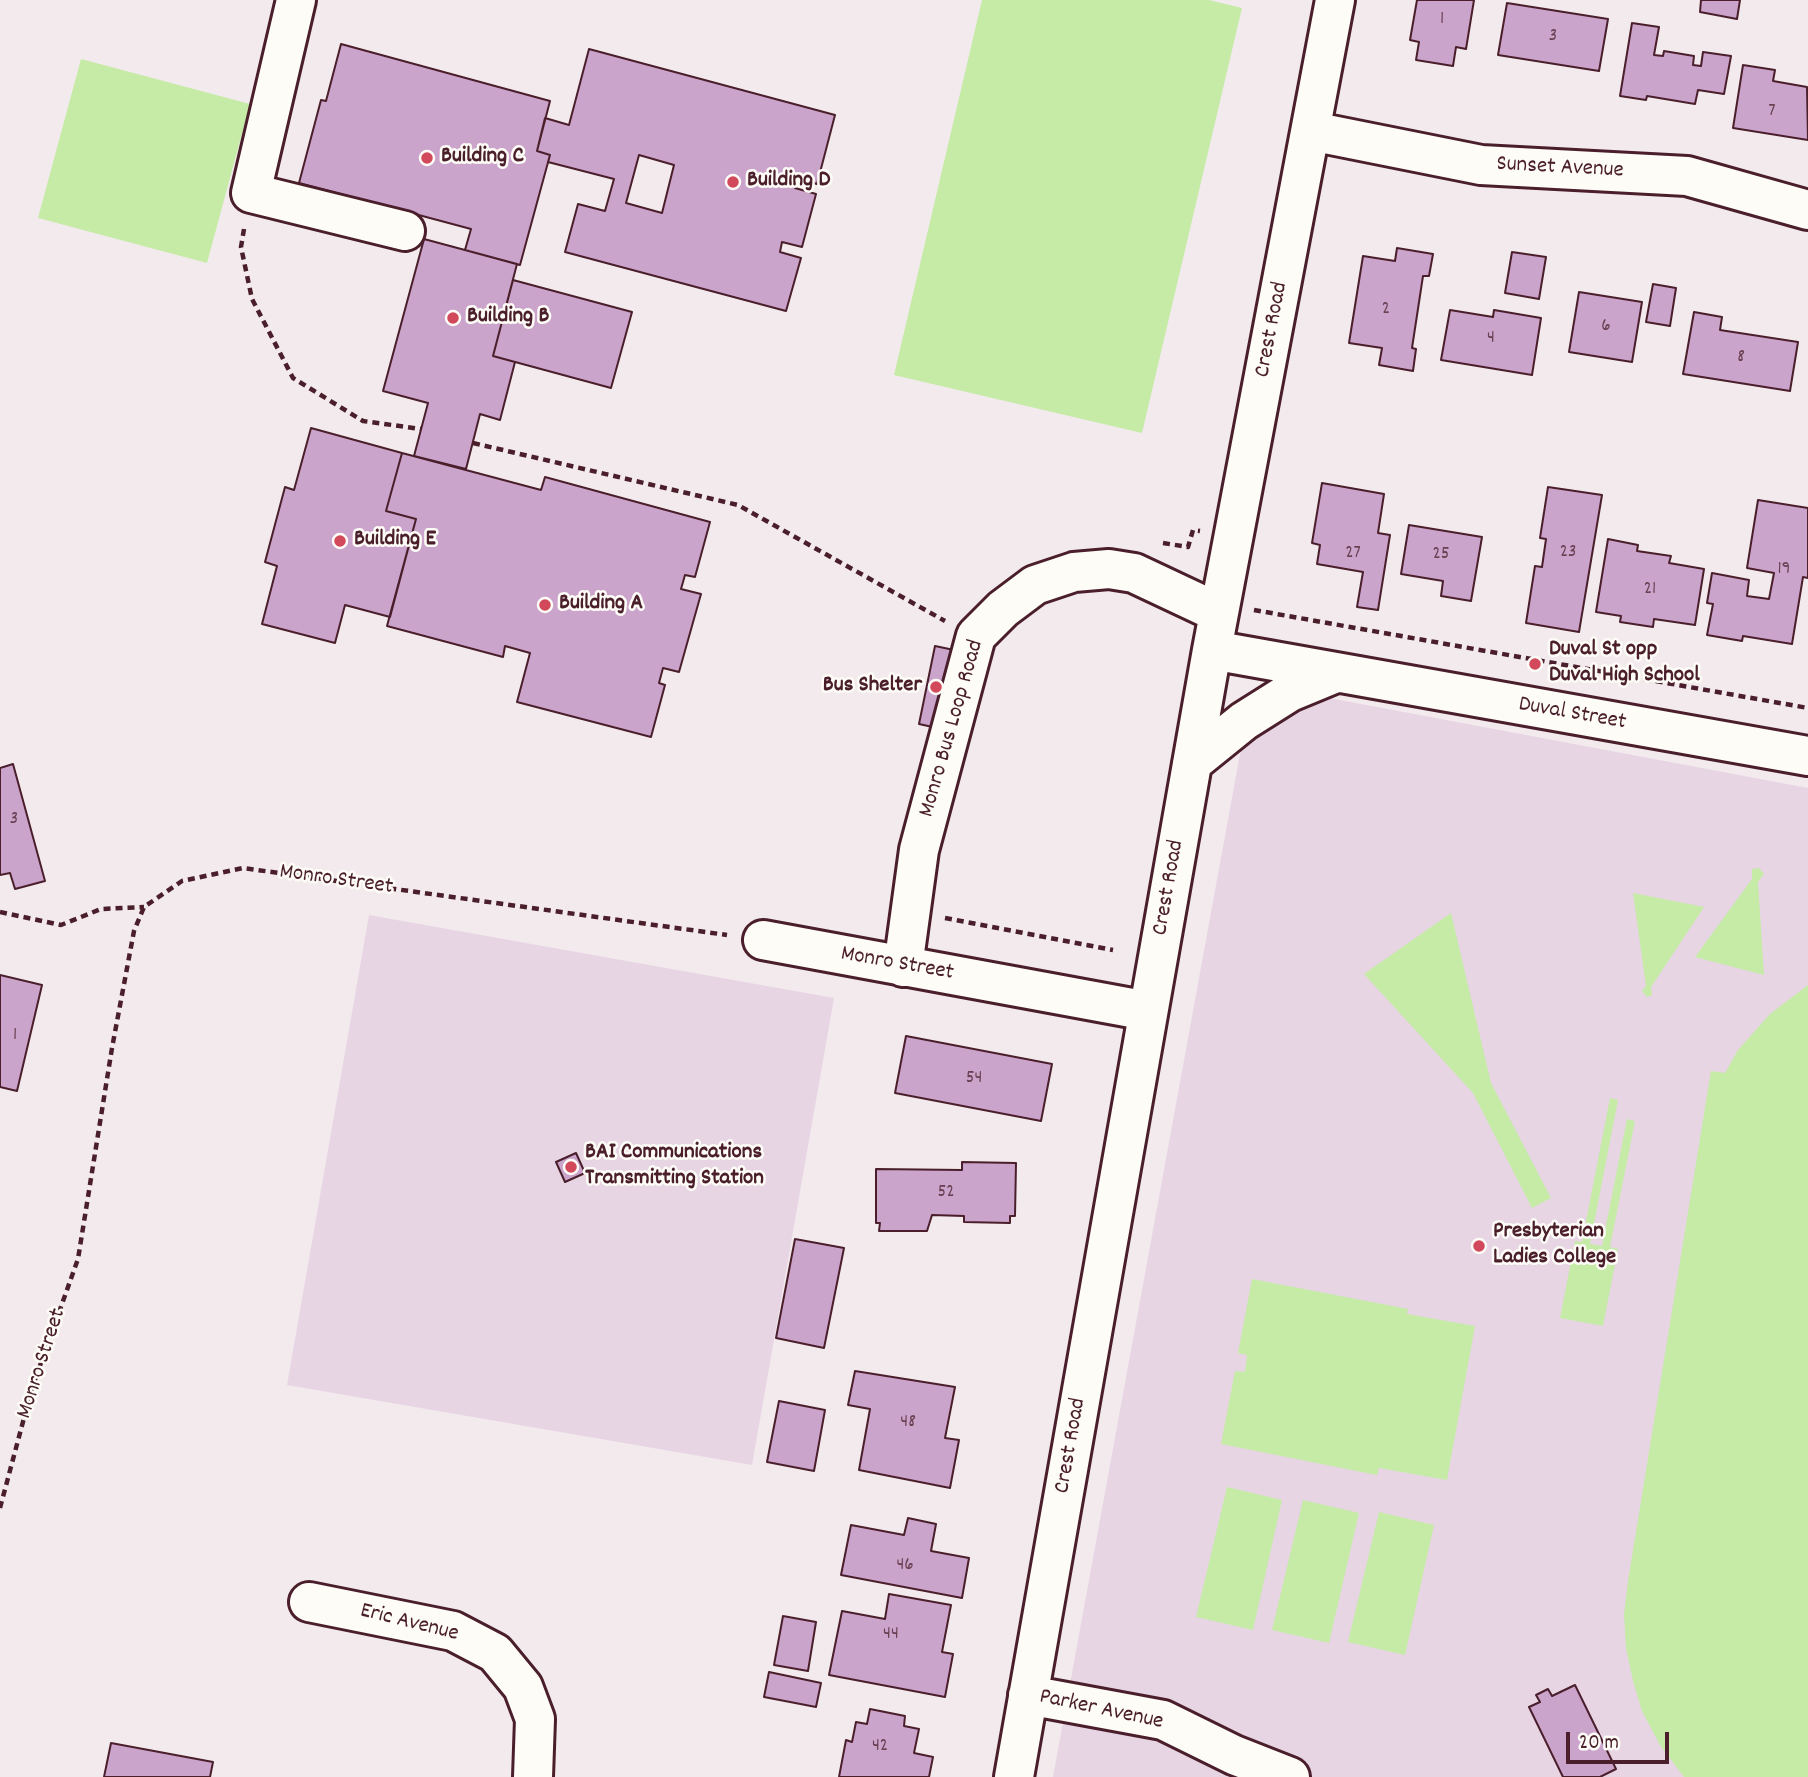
<!DOCTYPE html>
<html>
<head>
<meta charset="utf-8">
<style>
  body { margin:0 }
  #map { position:relative; width:1808px; height:1777px; overflow:hidden; background:#f3eaee; font-family:Dekko,sans-serif }
  canvas { display:block }
  .scale { position:absolute; left:1566px; top:1732px; width:103px; height:32px; box-sizing:border-box; border:4px solid #4a1f2b; border-top:0; padding-left:9px; font-size:21px; line-height:24px; white-space:nowrap; color:#4a1f2b; -webkit-text-stroke:5px #fdfcf7; paint-order:stroke }
</style>
</head>
<body>
<div id="map">
<canvas width="1808" height="1777"></canvas>
<div class="scale">20 m</div>
</div>
<script>
const c = document.querySelector('canvas').getContext('2d');
c.lineJoin = 'round';
function fillPath(path, color) {
  c.fillStyle = color;
  c.fill(path, 'evenodd');
}
function shape(rows) {
  const path = new Path2D();
  for (const r of rows) {
    path.moveTo(r[0], r[1]);
    for (let i = 2; i < r.length; i += 2) path.lineTo(r[i], r[i + 1]);
  }
  return path;
}
function trace(path, color, width, dash) {
  c.strokeStyle = color;
  c.lineWidth = width;
  c.lineCap = dash ? 'butt' : 'round';
  c.setLineDash(dash || []);
  c.stroke(path);
}
function label(font, color, halo, rows, align = 'center') {
  c.font = font + ' Dekko,sans-serif';
  c.lineWidth = 5;
  c.setLineDash([]);
  c.textBaseline = 'middle';
  c.strokeStyle = halo;
  c.fillStyle = color;
  for (const [text, x, y, turn = 0] of rows) {
    c.save();
    c.translate(x, y);
    c.rotate((+turn || 0) * Math.PI / 180);
    c.textAlign = isNaN(turn) ? turn : align;
    if (halo) c.strokeText(text, 0, 0);
    c.fillText(text, 0, 0);
    c.restore();
  }
}
const built = shape([
  [1329,698,1808,788,1808,1777,1053,1777,1242,743,1288,714],
  [369,915,834,998,752,1465,287,1385]
]);
const green = shape([
  [982,0,1209,0,1242,8,1142,433,894,375],
  [81,59,250,104,207,263,38,218],
  [1759,868,1764,874,1758,882,1764,975,1695,957,1752,879,1752,869],
  [1633,893,1704,907,1651,987,1652,995,1647,997,1642,991,1646,986],
  [1451,913,1491,1083,1551,1198,1532,1208,1473,1093,1364,974],
  [1808,985,1808,1777,1684,1777,1660,1745,1642,1711,1633,1681,1626,1648,1624,1614,1628,1581,1711,1071,1725,1073,1738,1050,1770,1014],
  [1610,1098,1618,1100,1590,1244,1602,1246,1627,1119,1635,1121,1610,1247,1618,1249,1603,1326,1560,1318,1575,1241,1582,1242],
  [1252,1279,1408,1309,1407,1314,1475,1326,1447,1480,1379,1468,1377,1475,1221,1444,1235,1371,1245,1372,1247,1355,1238,1353],
  [1227,1487,1282,1500,1253,1630,1196,1617],
  [1303,1500,1359,1513,1329,1643,1272,1630],
  [1379,1512,1434,1525,1405,1655,1348,1642]
]);
const building = shape([
  [1417,0,1474,0,1466,49,1456,47,1453,66,1416,60,1419,42,1410,40,1417,0],
  [1701,0,1740,0,1737,19,1700,12,1701,0],
  [1507,3,1608,19,1599,71,1498,55,1507,3],
  [1632,23,1659,27,1654,55,1663,56,1664,51,1694,56,1693,65,1701,66,1703,52,1731,56,1724,94,1698,90,1695,104,1647,96,1646,100,1620,96,1632,23],
  [341,44,550,101,537,151,550,155,520,265,465,250,471,229,299,183,321,100,326,101,341,44],
  [589,49,835,115,817,184,798,179,795,188,816,194,802,247,782,242,780,252,801,258,786,311,565,252,578,204,605,211,614,179,548,162,550,155,537,151,545,118,569,125,589,49],
  [639,155,674,165,662,213,626,203,639,155],
  [1743,65,1775,70,1773,81,1807,87,1808,140,1733,128,1743,65],
  [424,239,517,264,493,356,515,362,500,420,480,414,466,469,414,456,428,403,383,391,424,239],
  [1397,248,1433,254,1429,276,1423,276,1412,348,1416,349,1413,371,1379,365,1382,348,1349,343,1363,256,1395,261,1397,248],
  [1512,252,1546,257,1539,299,1505,293,1512,252],
  [513,280,632,312,611,388,493,356,513,280],
  [1653,284,1676,288,1670,326,1646,322,1653,284],
  [1579,292,1642,302,1632,362,1569,352,1579,292],
  [1450,310,1493,317,1494,310,1541,318,1532,375,1441,360,1450,310],
  [1694,312,1722,317,1720,330,1798,342,1790,391,1683,374,1694,312],
  [311,428,402,453,386,511,416,519,390,617,345,605,335,643,262,624,277,566,265,562,285,487,294,490,311,428],
  [402,453,541,490,545,477,710,522,695,577,685,575,681,589,701,594,679,672,663,668,659,683,665,685,651,737,517,702,530,653,505,646,503,657,387,626,416,519,386,511,402,453],
  [1322,483,1384,494,1378,533,1390,535,1378,610,1357,607,1363,572,1317,564,1320,545,1312,543,1322,483],
  [1548,487,1602,495,1579,632,1526,623,1535,566,1542,567,1546,539,1540,538,1548,487],
  [1758,500,1808,508,1808,578,1803,577,1792,644,1743,636,1742,641,1707,635,1713,604,1707,603,1712,573,1749,580,1747,596,1769,599,1774,573,1747,568,1758,500],
  [1409,525,1482,537,1471,601,1441,596,1443,581,1401,574,1409,525],
  [1608,539,1638,545,1637,551,1671,556,1669,563,1704,569,1695,625,1654,619,1653,627,1620,622,1621,616,1596,612,1608,539],
  [935,646,954,650,937,728,919,724,935,646],
  [13,764,45,881,15,889,10,873,0,875,0,768,13,764],
  [0,975,42,985,17,1091,0,1087,0,975],
  [906,1036,1052,1064,1041,1121,895,1093,906,1036],
  [576,1153,585,1173,565,1182,556,1162,576,1153],
  [962,1162,1016,1163,1015,1216,1010,1216,1010,1223,964,1222,964,1216,932,1215,927,1231,879,1231,880,1223,876,1223,876,1169,962,1170,962,1162],
  [795,1239,844,1248,824,1348,776,1338,795,1239],
  [855,1371,955,1387,945,1438,959,1440,950,1488,859,1470,870,1409,848,1405,855,1371],
  [779,1401,825,1410,814,1471,767,1462,779,1401],
  [908,1518,936,1524,931,1551,969,1558,962,1598,841,1575,851,1525,904,1535,908,1518],
  [889,1594,951,1605,942,1652,953,1654,945,1697,829,1675,842,1611,885,1619,889,1594],
  [783,1616,816,1622,808,1671,774,1665,783,1616],
  [769,1672,821,1683,816,1707,764,1697,769,1672],
  [1575,1685,1616,1769,1600,1777,1563,1777,1529,1707,1540,1702,1536,1695,1548,1689,1552,1696,1575,1685],
  [870,1709,905,1716,904,1726,919,1729,914,1753,933,1757,929,1777,839,1777,846,1740,852,1742,856,1722,867,1724,870,1709],
  [111,1743,213,1762,210,1777,104,1777,111,1743]
]);
const path = shape([
  [244,229,241,247,252,299,293,378,363,421,421,429],
  [473,443,738,505,945,621],
  [1163,543,1188,547,1193,530,1200,531],
  [1254,610,1808,708],
  [0,912,61,925,101,909,144,907],
  [945,918,1113,950],
  [0,1508,32,1388,78,1259,112,1048,134,931,144,907,182,881,243,868,727,935]
]);
const minor = shape([
  [296,0,251,193,405,231],
  [1311,131,1481,165,1687,176,1808,210],
  [1212,650,1808,756],
  [1192,763,1244,721,1290,692,1336,673],
  [763,940,1148,1011],
  [903,967,919,850,976,636,1003,609,1035,585,1074,572,1109,569,1134,573,1219,613],
  [309,1602,453,1631,495,1653,523,1687,535,1719,533,1777],
  [1028,1695,1163,1720,1234,1755,1290,1777],
  [1014,1777,1212,650,1335,0]
]);
const markers = [
  [427,158,7,"#d1495b"],
  [733,182,7,"#d1495b"],
  [453,318,7,"#d1495b"],
  [340,541,7,"#d1495b"],
  [545,605,7,"#d1495b"],
  [1535,664,7,"#d1495b"],
  [936,687,7,"#d1495b"],
  [571,1167,7,"#d1495b"],
  [1479,1246,7,"#d1495b"]
];
const numberNames = [
  ["1",1442,20],
  ["3",1553,37],
  ["7",1772,112],
  ["2",1386,310],
  ["6",1606,327],
  ["4",1491,339],
  ["8",1741,358],
  ["23",1568,553],
  ["27",1353,554],
  ["25",1441,555],
  ["19",1784,570],
  ["21",1650,590],
  ["3",14,820],
  ["1",15,1036],
  ["54",974,1079],
  ["52",946,1193],
  ["48",908,1423],
  ["46",905,1566],
  ["44",891,1635],
  ["42",880,1747]
];
const poiNames = [
  ["Building C",441,158],
  ["Building D",747,182],
  ["Building B",467,318],
  ["Building E",354,541],
  ["Building A",559,605],
  ["Duval St opp",1549,651],
  ["Duval High School",1549,677],
  ["Bus Shelter",922,687,"right"],
  ["BAI Communications",585,1154],
  ["Transmitting Station",585,1180],
  ["Presbyterian",1493,1233],
  ["Ladies College",1493,1259]
];
const streetNames = [
  ["Sunset Avenue",1560,169,3],
  ["Crest Road",1273,330,-79],
  ["Duval Street",1572,715,10],
  ["Monro Bus Loop Road",953,729,-74],
  ["Monro Street",336,881,8],
  ["Crest Road",1170,888,-80],
  ["Monro Street",897,965,10],
  ["Monro Street",43,1364,-72],
  ["Crest Road",1072,1446,-80],
  ["Eric Avenue",409,1624,14],
  ["Parker Avenue",1101,1711,12]
];
fillPath(built, '#e7d5e4');
fillPath(green, '#c5eba6');
fillPath(building, '#cba4cb');
trace(building, '#4a1f2b', 2);
trace(minor, '#4a1f2b', 44);
trace(path, '#4a1f2b', 4.5, [7, 5]);
trace(minor, '#fdfcf7', 38);
for (const [x, y, r, color] of markers) {
  const dot = new Path2D();
  dot.arc(x, y, r, 0, 2 * Math.PI);
  c.fillStyle = color;
  c.fill(dot);
  trace(dot, '#fdfcf7', 2.5);
}
label('19px', '#6a4053', null, numberNames);
label('bold 23px', '#4a1f2b', '#fdfcf7', poiNames, 'left');
label('23px', '#4a1f2b', '#fdfcf7', streetNames);
</script>
</body>
</html>
